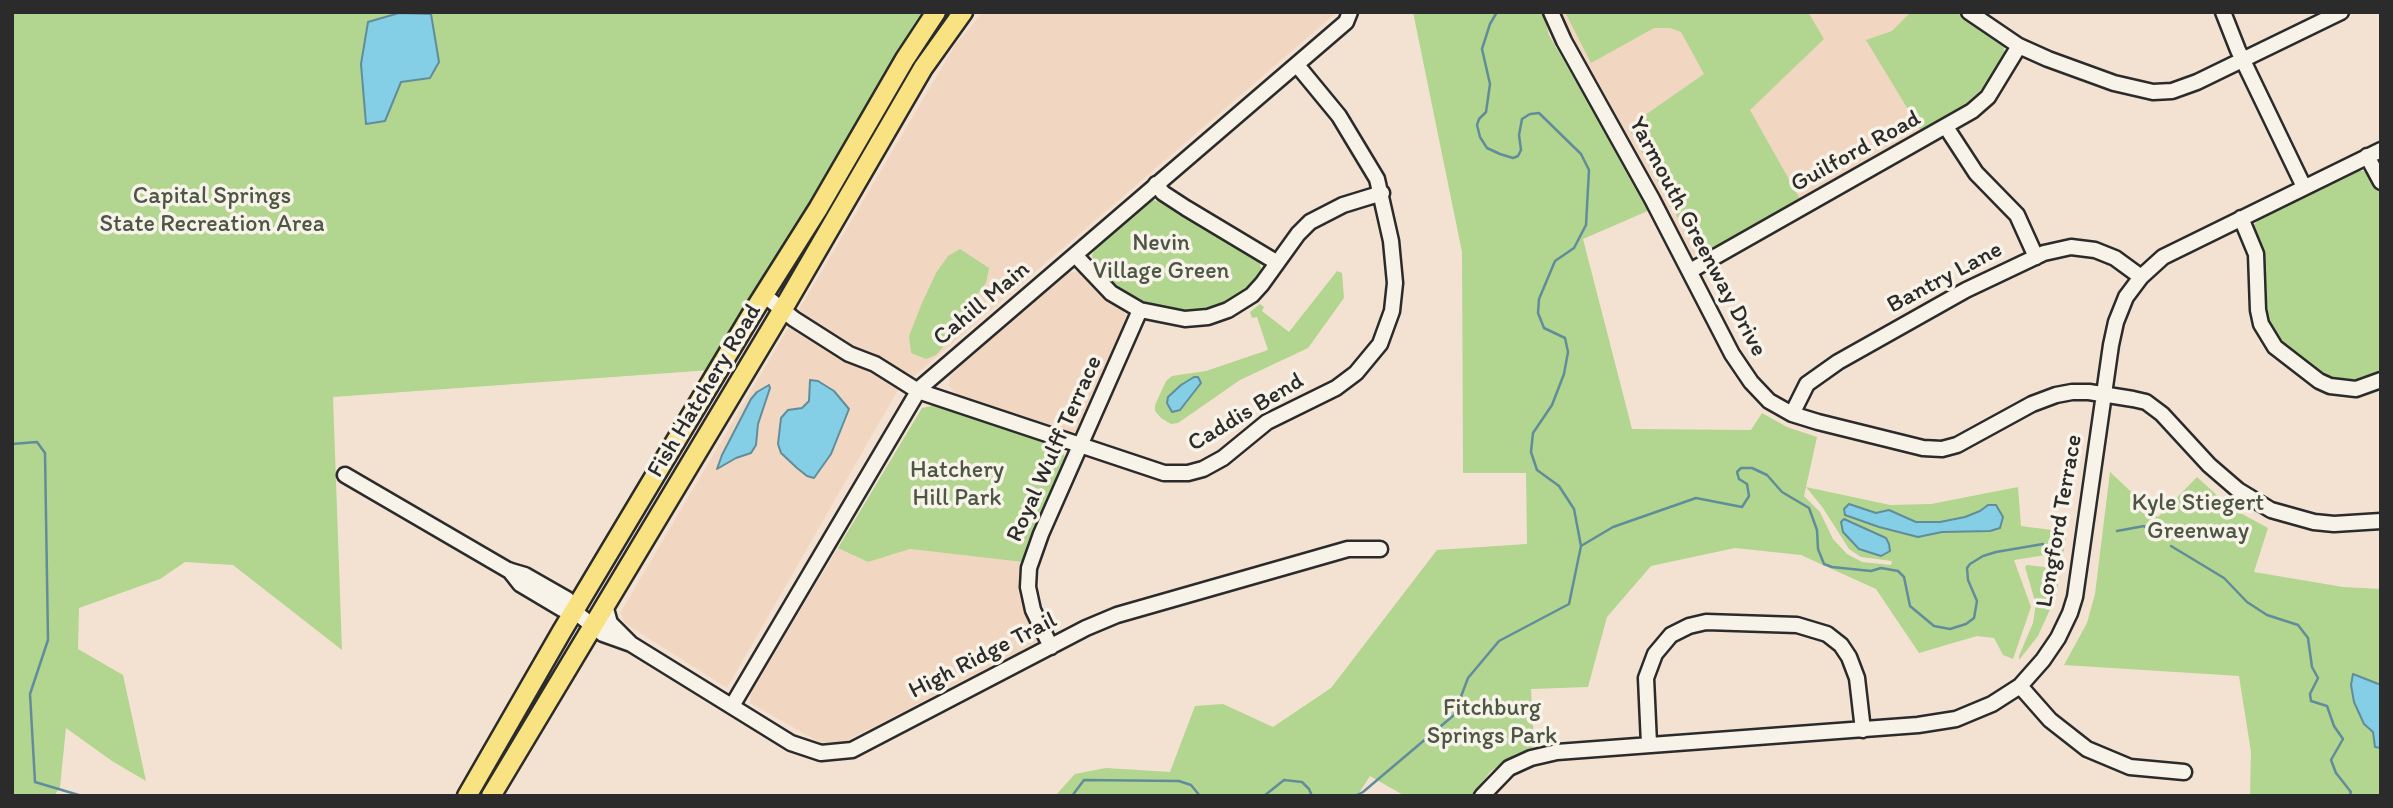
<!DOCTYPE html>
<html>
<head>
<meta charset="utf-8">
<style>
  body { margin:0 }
  #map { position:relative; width:2393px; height:808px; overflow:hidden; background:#f3e2d1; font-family:Itim,sans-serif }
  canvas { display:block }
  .frame { position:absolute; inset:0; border:14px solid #2b2b2b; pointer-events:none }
</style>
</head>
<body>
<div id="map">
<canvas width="2393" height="808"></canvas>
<div class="frame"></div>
</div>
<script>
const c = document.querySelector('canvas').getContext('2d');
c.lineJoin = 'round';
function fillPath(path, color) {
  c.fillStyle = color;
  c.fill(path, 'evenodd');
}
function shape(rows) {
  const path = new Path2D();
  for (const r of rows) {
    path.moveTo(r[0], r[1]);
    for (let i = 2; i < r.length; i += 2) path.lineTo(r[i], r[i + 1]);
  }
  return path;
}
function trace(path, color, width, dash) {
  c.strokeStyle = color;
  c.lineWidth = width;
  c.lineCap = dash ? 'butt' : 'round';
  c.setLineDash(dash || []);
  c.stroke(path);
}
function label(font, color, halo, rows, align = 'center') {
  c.font = font + ' Itim,sans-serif';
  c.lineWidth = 7;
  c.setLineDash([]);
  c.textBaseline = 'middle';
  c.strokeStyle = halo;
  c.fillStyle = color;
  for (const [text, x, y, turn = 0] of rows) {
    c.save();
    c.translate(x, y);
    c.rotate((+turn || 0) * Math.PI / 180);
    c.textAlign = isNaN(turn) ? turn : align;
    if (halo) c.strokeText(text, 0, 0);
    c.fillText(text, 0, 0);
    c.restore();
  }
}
const built = shape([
  [983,12,1337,12,898,390,727,688,626,624,620,613,955,45],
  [1559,12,1956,12,2005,54,1983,88,1963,106,1703,255,1693,255,1571,39],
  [1073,272,1081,273,1128,316,1127,325,1080,431,1069,434,956,395,949,385,950,372,1066,273],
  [838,548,868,562,910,549,1023,562,1021,590,1024,606,1038,642,844,742,821,743,750,703,751,692]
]);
const green = shape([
  [12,12,928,12,857,127,711,370,333,397,342,650,233,565,185,562,160,579,79,608,78,649,123,675,146,781,112,761,66,728,60,787,54,796,12,796],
  [1413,12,1543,12,1549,35,1650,210,1583,239,1632,429,1751,430,1762,413,1787,427,1817,437,1806,487,1890,505,1931,504,2018,487,2021,526,2067,532,2056,596,2038,636,2019,660,2019,656,2033,623,2035,610,2035,601,2025,567,2027,565,2044,567,2056,563,2056,558,2046,555,2014,560,2031,607,2013,659,2003,655,1994,638,1977,636,1919,653,1876,589,1801,555,1735,548,1651,566,1607,617,1588,687,1531,689,1534,747,1514,755,1491,771,1471,796,1405,796,1370,776,1357,796,1055,796,1075,774,1106,768,1170,772,1195,706,1223,704,1273,727,1331,688,1437,550,1527,544,1526,473,1463,473,1462,252],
  [1806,487,1823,508,1849,549,1861,557,1892,561,1891,565,1862,562,1847,554,1833,539,1820,512,1804,496],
  [1849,504,1876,513,1889,510,1916,522,1940,522,1965,517,1980,511,1964,532,1942,532,1918,537,1879,527,1845,515],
  [1565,12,1808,12,1824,39,1750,110,1800,199,1703,255,1696,255,1694,247,1628,127,1704,74,1681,32,1670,28,1654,28,1591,63],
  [1911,12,1956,12,2003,43,2005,54,1983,88,1963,106,1921,131,1866,40,1892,31],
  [2357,171,2364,171,2368,174,2381,192,2381,372,2353,382,2336,380,2319,374,2275,336,2265,310,2261,248,2254,225,2261,217],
  [1153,200,1163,203,1259,259,1262,272,1257,279,1233,299,1212,308,1193,311,1158,307,1130,298,1117,289,1095,264,1092,255,1096,247],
  [960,249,989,268,986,283,972,301,960,327,936,355,926,359,911,353,909,336,922,303,936,273,948,256],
  [1337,271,1342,273,1344,298,1308,348,1240,380,1178,423,1171,424,1161,418,1155,411,1155,405,1166,381,1172,376,1206,371,1268,350,1257,317,1252,318,1250,312,1260,304,1264,307,1262,311,1289,332],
  [1192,391,1180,410,1172,412,1167,403,1168,397],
  [936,405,1062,448,1065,458,1027,544,1023,562,910,549,868,562,838,548,922,408],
  [2110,472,2158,517,2197,477,2231,508,2268,528,2254,572,2343,587,2381,589,2381,685,2353,674,2351,685,2354,702,2364,723,2373,732,2375,746,2381,748,2381,796,2250,796,2251,752,2239,676,2064,665,2087,623,2095,594]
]);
const water = shape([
  [399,13,431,14,439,62,430,78,401,82,385,121,366,124,361,64,368,22,399,13],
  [1194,377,1198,377,1201,383,1180,410,1172,412,1167,403,1168,397,1181,385,1194,377],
  [810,380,818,381,834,391,849,409,831,454,814,478,807,476,797,468,781,453,778,444,781,418,788,410,802,408,809,401,810,380],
  [769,385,770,388,758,424,756,445,751,453,736,458,717,469,722,455,751,399,757,392,769,385],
  [1849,504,1876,513,1889,510,1916,522,1940,522,1965,517,1980,511,1988,505,1996,505,2003,517,2000,528,1990,531,1942,532,1918,537,1879,527,1845,515,1844,509,1849,504],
  [1844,519,1886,538,1889,544,1890,551,1881,556,1859,549,1843,532,1841,522,1844,519],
  [2353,674,2381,685,2381,748,2375,747,2373,732,2364,724,2354,702,2351,685,2353,674]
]);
const stream = shape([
  [12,444,37,442,45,453,48,640,30,694,35,782,82,796],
  [2117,531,2144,526,2154,535],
  [1581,546,1613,527,1696,498,1742,507,1749,496,1747,484,1739,479,1737,472,1741,468,1752,468,1767,475,1782,492,1809,508,1817,530,1818,549,1824,564,1832,567,1871,571,1881,568,1898,571,1904,577,1910,606,1934,626,1950,629,1966,624,1974,618,1977,601,1968,580,1967,568,1970,564,1983,556,1996,552,2043,544],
  [2171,546,2224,578,2247,602,2267,615,2298,625,2308,638,2312,667,2318,678,2310,694,2311,701,2327,706,2334,726,2343,739,2331,760,2336,773,2351,792,2349,796],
  [1072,796,1084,780,1179,781,1191,785,1200,796],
  [1264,796,1284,780,1302,782,1309,789,1312,796],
  [1355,796,1363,792,1454,715,1468,678,1499,641,1569,604,1581,546,1574,509,1559,486,1537,470,1531,452,1533,433,1552,405,1564,374,1568,352,1565,338,1544,328,1538,313,1539,299,1555,261,1574,248,1586,225,1589,170,1581,154,1539,113,1530,114,1522,119,1519,135,1521,150,1518,156,1513,158,1500,154,1487,148,1480,137,1477,125,1479,119,1486,112,1490,84,1482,49,1490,24,1497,12]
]);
const minor = shape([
  [1551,12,1564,41,1652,199,1732,354,1751,382,1769,401,1792,414,1818,422,1923,448,1942,449,1957,445,2032,404,2056,395,2072,392,2089,392,2133,399,2146,402,2162,414,2209,465,2238,490,2271,510,2314,522,2334,524,2381,521],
  [1969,12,2019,46,2048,59,2114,83,2153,92,2172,91,2197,82,2341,12],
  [2223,12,2238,50,2304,187],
  [1946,127,1976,173,2017,215,2036,257],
  [2367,156,2381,182],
  [1156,184,1163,193,1186,208,1276,262],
  [2241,218,2256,254,2258,310,2261,324,2275,347,2319,381,2330,386,2356,389,2381,380],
  [1075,255,1111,293,1140,310,1185,319,1208,317,1228,310,1252,295,1262,284,1298,234,1310,222,1343,205,1382,193],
  [1690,271,1972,111,1988,97,2019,46],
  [764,295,794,319,849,354,875,364,918,391,1164,473,1188,473,1203,469,1223,458,1267,422,1336,388,1356,373,1380,344,1392,311,1395,283,1391,241,1377,179,1339,116,1297,65],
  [1792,414,1807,384,1838,362,1966,290,2044,253,2071,247,2095,250,2115,258,2141,277],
  [345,475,508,570,525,575,567,599,574,611,603,634,631,644,791,743,821,753,852,750,1086,628,1117,615,1348,549,1380,549],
  [509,570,520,584,562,609,574,611],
  [605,605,610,623,630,643],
  [1051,647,1033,610,1028,587,1029,568,1041,534,1140,310],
  [2020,686,2050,720,2087,749,2130,767,2184,772],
  [732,706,920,388,1346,22,1350,12],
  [1649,744,1646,678,1655,654,1671,635,1689,626,1706,622,1797,625,1827,634,1841,645,1849,657,1857,678,1863,730],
  [1482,796,1509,768,1531,758,1557,752,1918,725,1956,719,1992,704,2020,686,2043,660,2058,638,2070,613,2075,597,2111,345,2116,322,2126,297,2141,277,2163,257,2381,150]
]);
const major = shape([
  [467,796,562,631,753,312,818,209,905,59,936,12],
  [491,796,783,309,923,68,963,12]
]);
const streetNames = [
  ["Guilford Road",1856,152,-29],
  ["Yarmouth Greenway Drive",1697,237,62],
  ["Bantry Lane",1945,278,-28],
  ["Cahill Main",982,304,-40],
  ["Fish Hatchery Road",705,391,-59],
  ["Caddis Bend",1246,413,-31],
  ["Royal Wulff Terrace",1055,449,-66],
  ["Longford Terrace",2060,521,-80],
  ["High Ridge Trail",983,656,-27]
];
const parkNames = [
  ["Capital Springs",212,197],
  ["State Recreation Area",212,225],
  ["Nevin",1161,244],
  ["Village Green",1161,272],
  ["Hatchery",957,471],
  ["Hill Park",957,499],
  ["Kyle Stiegert",2198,504],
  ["Greenway",2198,532],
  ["Fitchburg",1492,709],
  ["Springs Park",1492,737]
];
fillPath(built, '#f1d7c1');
fillPath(green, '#b2d58f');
fillPath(water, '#85cfe6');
trace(water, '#618d9b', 2);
trace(stream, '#618d9b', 2.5);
trace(minor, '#2b2b2b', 19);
trace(major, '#2b2b2b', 23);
trace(minor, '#f7f3e8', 14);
trace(major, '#f8e281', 18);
label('24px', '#2b2b2b', '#f7f3e8', streetNames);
label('24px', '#4d5644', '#f7f3e8', parkNames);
</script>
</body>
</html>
